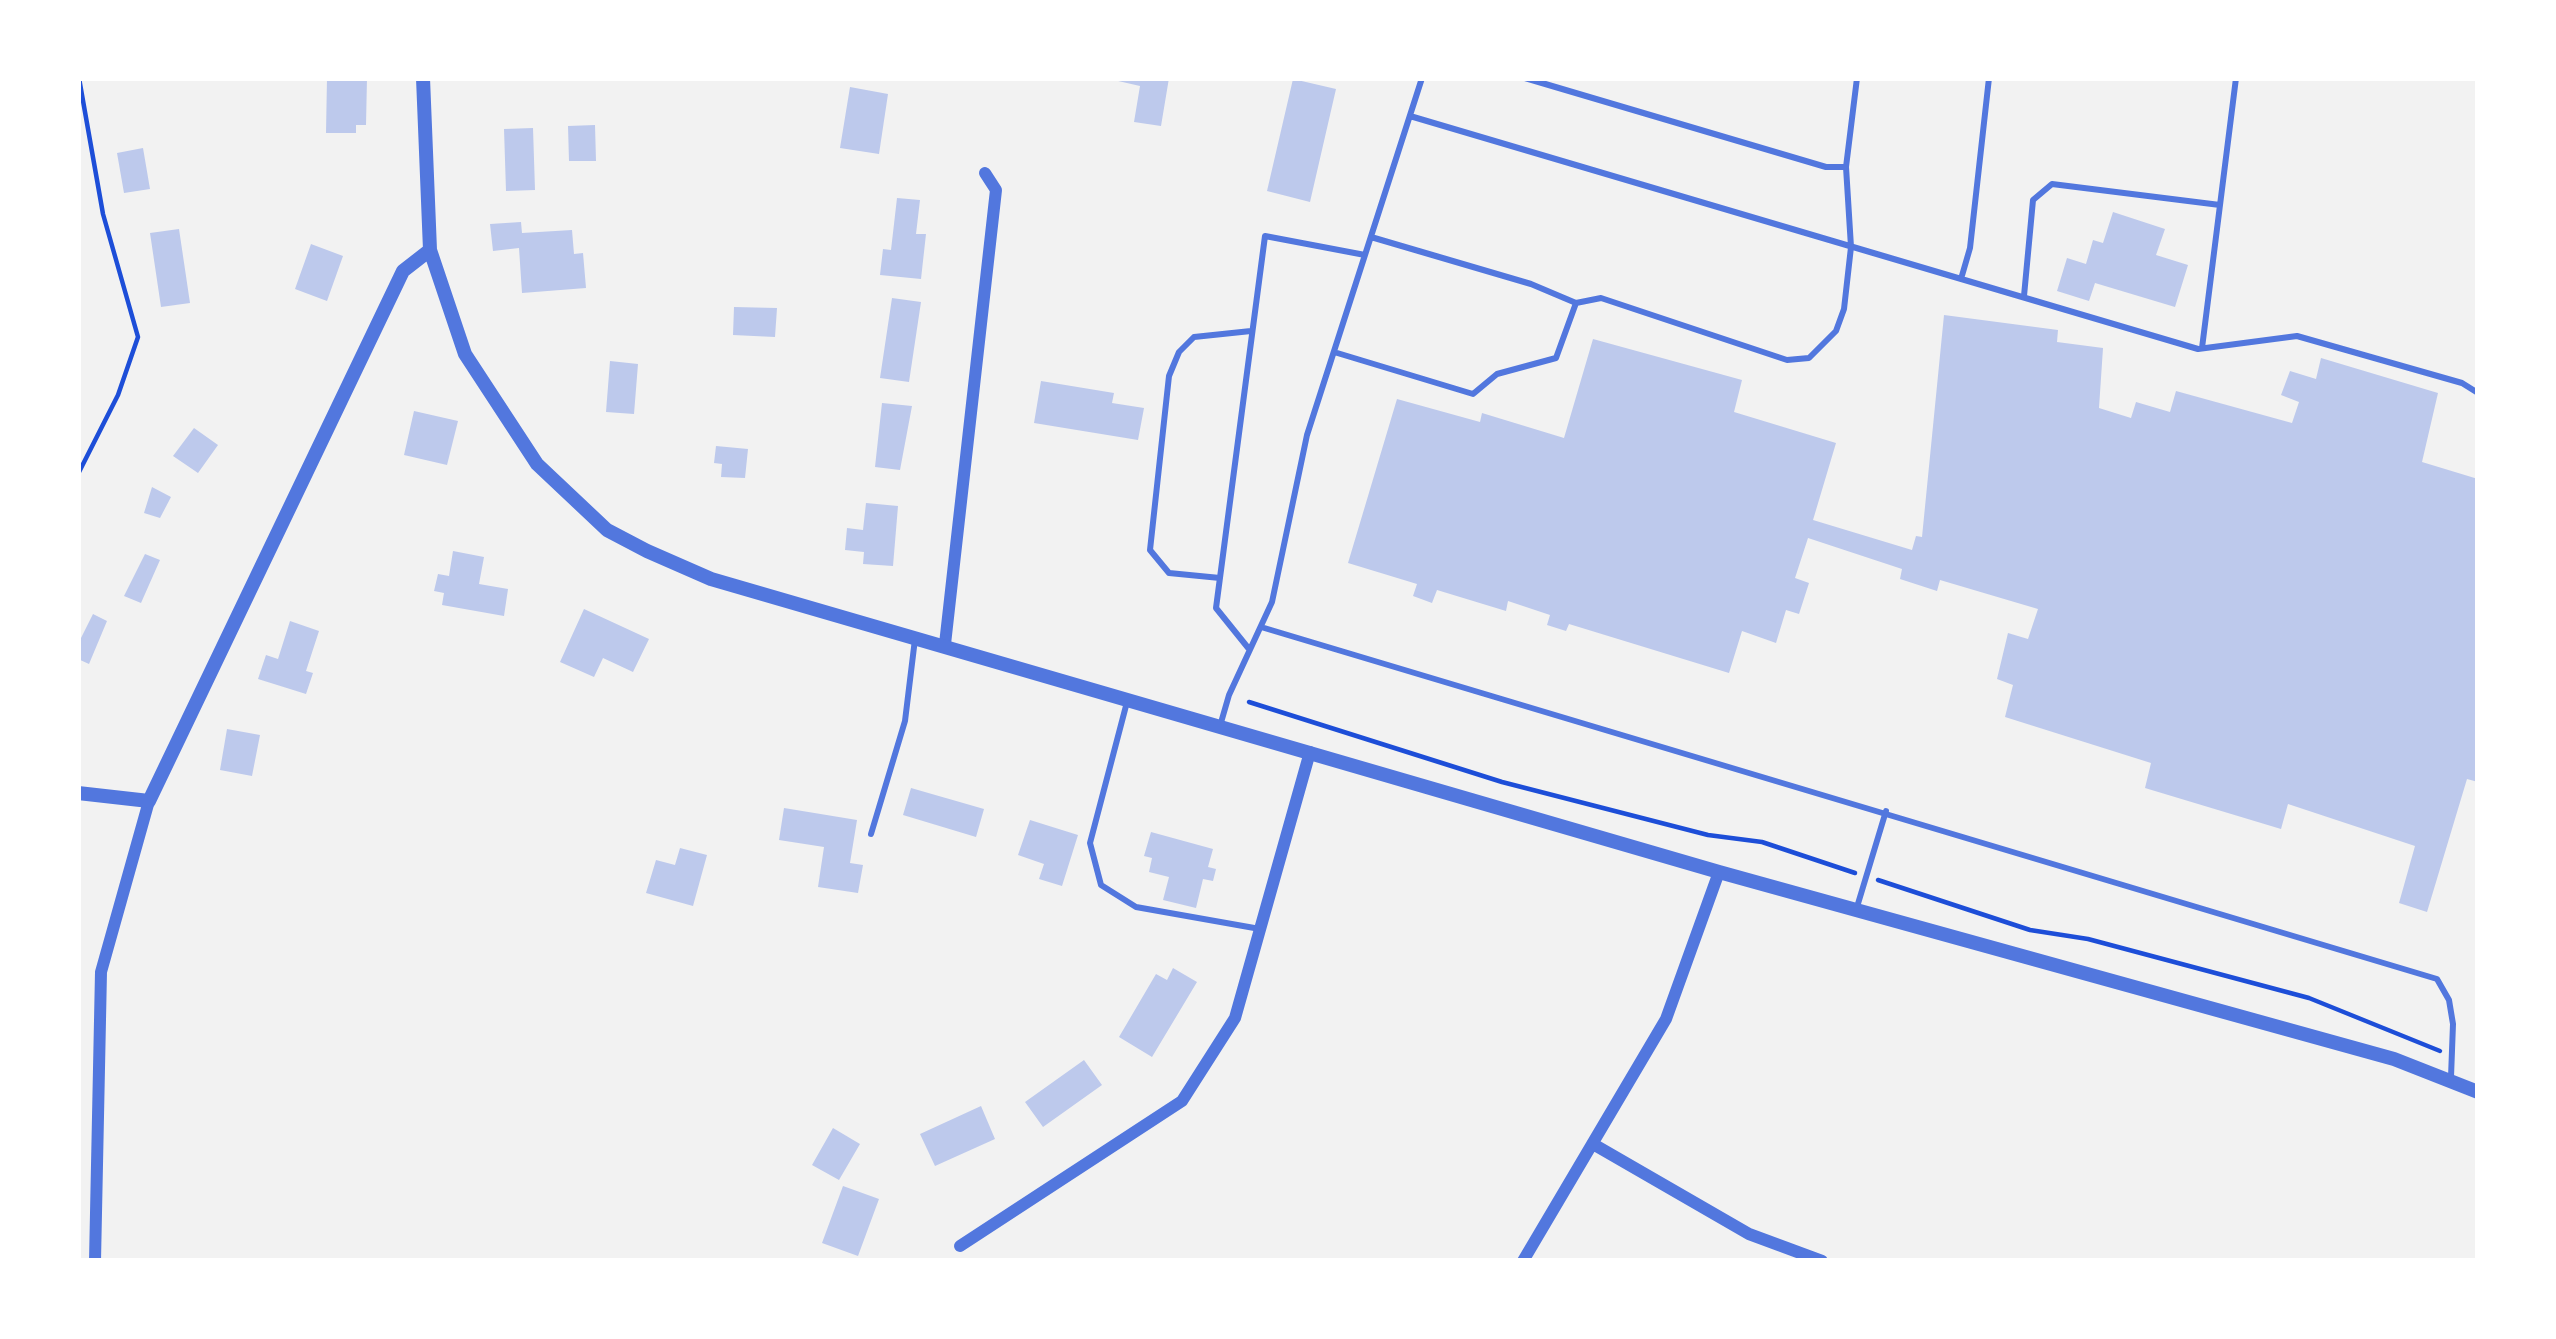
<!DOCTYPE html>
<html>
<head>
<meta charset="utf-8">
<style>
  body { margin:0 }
  #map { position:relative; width:2556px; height:1339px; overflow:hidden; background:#f2f2f2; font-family:Manrope,sans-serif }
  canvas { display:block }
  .frame { position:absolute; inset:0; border:81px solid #fff; pointer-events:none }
</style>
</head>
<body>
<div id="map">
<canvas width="2556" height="1339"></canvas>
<div class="frame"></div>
</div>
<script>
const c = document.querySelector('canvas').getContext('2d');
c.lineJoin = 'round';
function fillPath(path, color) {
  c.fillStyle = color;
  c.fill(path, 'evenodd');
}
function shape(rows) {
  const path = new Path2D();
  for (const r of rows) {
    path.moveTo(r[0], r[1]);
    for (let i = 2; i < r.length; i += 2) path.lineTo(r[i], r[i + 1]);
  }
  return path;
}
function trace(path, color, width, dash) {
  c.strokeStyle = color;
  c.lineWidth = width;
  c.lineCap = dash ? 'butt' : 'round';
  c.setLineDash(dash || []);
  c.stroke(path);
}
const building = shape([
  [327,78,367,78,366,125,356,125,356,133,326,133],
  [1105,78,1169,78,1161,126,1134,122,1140,86],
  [1293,79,1336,89,1310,202,1267,191],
  [850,87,888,94,879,154,840,148],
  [595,125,596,161,569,161,568,126],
  [533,128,535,190,506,191,504,129],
  [143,148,150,189,124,193,117,153],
  [897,198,920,200,916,234,926,234,921,279,880,275,883,249,891,250],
  [2113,212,2165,229,2156,255,2188,265,2175,307,2095,283,2089,301,2057,291,2067,258,2086,264,2093,240,2103,243],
  [521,222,522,233,572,230,574,254,583,253,586,288,522,293,519,248,493,251,490,224],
  [179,229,190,303,161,307,150,233],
  [311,244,343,256,327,301,295,289],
  [892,298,921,302,909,382,880,378],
  [734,307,777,308,775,337,733,335],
  [1944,315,2058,330,2057,342,2103,348,2099,408,2131,418,2136,402,2170,412,2176,391,2292,423,2299,402,2281,395,2290,371,2316,379,2321,358,2438,393,2422,462,2478,479,2478,782,2467,779,2427,912,2399,903,2415,846,2288,804,2281,829,2145,788,2151,763,2005,717,2013,685,1997,679,2008,633,2028,639,2038,609,1940,580,1937,591,1900,579,1902,569,1808,538,1795,578,1809,583,1799,614,1786,610,1776,643,1742,631,1729,673,1569,624,1566,631,1547,625,1550,615,1508,601,1506,611,1437,590,1432,603,1413,596,1417,584,1348,563,1397,399,1480,422,1482,413,1564,438,1593,339,1742,380,1734,412,1836,443,1813,520,1912,550,1916,536,1922,537],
  [610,361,638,364,634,414,606,412],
  [1041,381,1114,393,1112,403,1144,408,1138,440,1034,423],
  [882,403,912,406,900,470,875,467],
  [414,411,458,421,447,465,404,455],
  [194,428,218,445,198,473,173,456],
  [716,446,748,449,745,478,721,477,722,464,714,463],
  [152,487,171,497,160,518,144,513],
  [866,503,898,506,893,566,863,564,864,552,845,550,847,528,863,530],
  [453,551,484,557,479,584,508,589,504,616,442,605,444,593,434,591,438,574,449,576],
  [145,554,160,560,141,603,124,596],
  [584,609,649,639,633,672,603,658,594,677,560,662],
  [93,614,107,621,89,664,78,659,78,644],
  [290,621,319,631,306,671,313,673,306,694,258,679,266,655,278,659],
  [227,729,260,735,252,776,220,770],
  [911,788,984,809,976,837,903,815],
  [784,808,857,820,850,863,863,865,858,893,818,887,824,847,779,840],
  [1030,820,1078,835,1062,886,1039,879,1044,864,1018,855],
  [1151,832,1213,849,1208,867,1216,869,1213,881,1203,879,1196,908,1163,900,1169,877,1149,872,1152,858,1144,856],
  [680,848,707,855,693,906,646,893,656,860,675,865],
  [1173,968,1197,982,1152,1057,1119,1037,1156,974,1167,980],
  [1084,1060,1102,1085,1043,1127,1025,1102],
  [981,1106,995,1139,935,1166,920,1134],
  [833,1128,860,1144,839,1180,812,1165],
  [843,1186,879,1199,858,1256,822,1243]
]);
const path = shape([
  [78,474,118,395,138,337,103,214,79,78],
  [1249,702,1502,782,1708,835,1762,842,1855,873],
  [1878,880,2030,930,2088,939,2309,998,2440,1051]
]);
const service = shape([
  [1525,78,1826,167,1846,167,1857,78],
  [1410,116,2198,349,2297,336,2462,383,2478,393],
  [1371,237,1531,284,1576,303],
  [1961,279,1970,248,1989,78],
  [2024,296,2033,200,2052,184,2220,205],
  [2202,348,2236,78],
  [1334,352,1473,394,1497,374,1556,358,1576,303,1601,298,1787,360,1809,358,1836,331,1844,309,1851,247,1846,167],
  [1220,578,1169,573,1150,550,1169,376,1179,352,1194,337,1251,331],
  [1261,627,2437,979,2449,1000,2453,1024,2451,1077],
  [1249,649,1216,608,1265,236,1365,255],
  [1127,702,1090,843,1101,885,1136,907,1260,929],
  [1220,726,1229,695,1272,602,1307,435,1422,78],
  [871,834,905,721,915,639],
  [1857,907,1886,811]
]);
const minor = shape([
  [945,644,996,190,985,173],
  [1593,1144,1749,1234,1822,1261],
  [960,1246,1182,1101,1235,1018,1310,752],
  [95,1261,101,972,149,801],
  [1523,1261,1666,1019,1719,872]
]);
const tertiary = shape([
  [423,78,430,250,465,354,537,464,607,530,647,551,711,579,1719,872,2394,1059,2478,1092],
  [78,793,149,801,403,271,430,250]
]);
fillPath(building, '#bdc9ec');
trace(path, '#1d4ed8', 4.5);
trace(service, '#5277de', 6);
trace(minor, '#5277de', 12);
trace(tertiary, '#5277de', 14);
</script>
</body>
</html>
